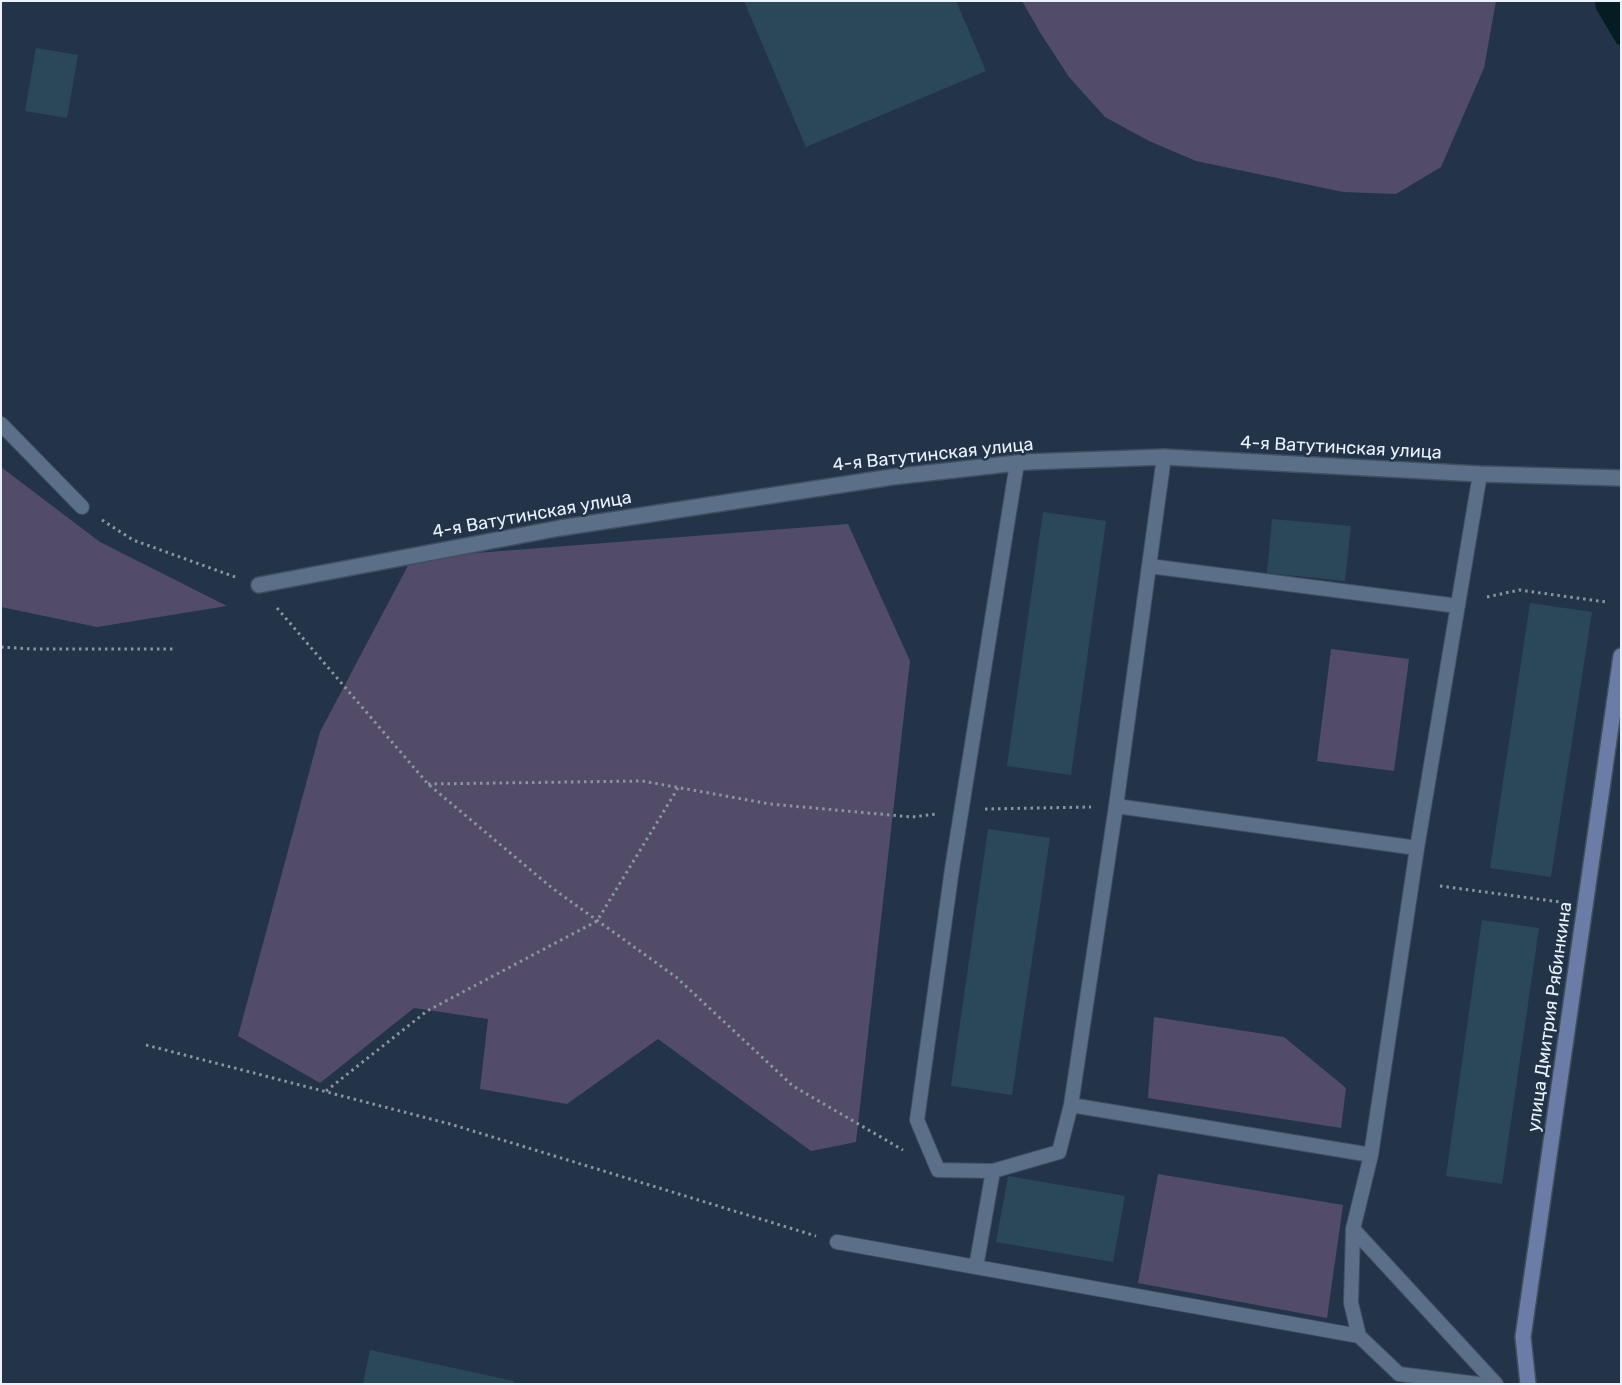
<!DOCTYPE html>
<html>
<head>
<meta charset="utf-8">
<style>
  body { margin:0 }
  #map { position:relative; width:1622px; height:1385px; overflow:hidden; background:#233449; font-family:Rubik,sans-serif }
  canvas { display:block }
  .frame { position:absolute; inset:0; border:2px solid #eaf2fe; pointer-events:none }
</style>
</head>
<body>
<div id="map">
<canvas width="1622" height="1385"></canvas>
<div class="frame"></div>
</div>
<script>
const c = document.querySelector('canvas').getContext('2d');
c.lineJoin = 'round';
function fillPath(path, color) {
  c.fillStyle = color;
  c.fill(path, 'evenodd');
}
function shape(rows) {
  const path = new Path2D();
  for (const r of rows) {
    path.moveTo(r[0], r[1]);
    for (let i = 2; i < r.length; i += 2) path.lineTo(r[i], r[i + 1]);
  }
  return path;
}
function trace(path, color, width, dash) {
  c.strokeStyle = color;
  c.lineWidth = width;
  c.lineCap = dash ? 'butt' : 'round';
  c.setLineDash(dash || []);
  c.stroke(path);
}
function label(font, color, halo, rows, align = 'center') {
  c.font = font + ' Rubik,sans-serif';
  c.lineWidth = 5;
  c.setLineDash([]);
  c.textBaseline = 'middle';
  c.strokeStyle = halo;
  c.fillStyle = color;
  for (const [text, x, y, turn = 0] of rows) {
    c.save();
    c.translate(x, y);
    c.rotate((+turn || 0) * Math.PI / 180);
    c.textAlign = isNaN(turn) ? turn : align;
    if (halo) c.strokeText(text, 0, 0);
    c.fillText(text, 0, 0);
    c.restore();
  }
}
const green = shape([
  [1022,1,1496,1,1484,68,1441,167,1396,194,1343,192,1196,161,1149,141,1105,117,1069,77,1041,34],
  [1,467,100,542,227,606,97,627,1,607],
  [848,524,910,661,856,1142,811,1151,658,1039,567,1104,480,1089,488,1019,414,1008,320,1083,238,1036,320,732,412,558],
  [1331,649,1409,659,1394,771,1317,761],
  [1154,1017,1284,1037,1346,1088,1341,1128,1148,1098],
  [1158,1174,1343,1205,1327,1318,1138,1283]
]);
const water = shape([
  [1595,1,1621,1,1621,45,1617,44,1596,9]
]);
const building = shape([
  [744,1,956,1,986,71,806,147],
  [36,48,78,55,67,118,25,111],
  [1043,512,1106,521,1071,775,1007,766],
  [1272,519,1351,526,1345,581,1267,573],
  [1530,603,1592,612,1551,877,1490,868],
  [988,829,1050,838,1012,1095,951,1086],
  [1482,920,1539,928,1502,1184,1446,1176],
  [1008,1176,1125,1196,1113,1262,996,1242],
  [370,1350,514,1381,513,1384,363,1384]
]);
const path = shape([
  [102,520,133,540,238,578],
  [1487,597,1519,590,1606,602],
  [277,608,428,784,552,888,676,977,793,1086,903,1150],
  [1,647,32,649,173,649],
  [428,784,642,781,770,804,912,817,937,814],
  [985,809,1091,807],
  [1440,886,1560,902],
  [146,1045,450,1124,816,1236],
  [326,1091,427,1011,597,921,678,788]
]);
const lane = shape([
  [1,424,82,507],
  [1149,566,1458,606],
  [1116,806,1417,848],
  [1071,1105,1371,1155],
  [993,1171,938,1170,917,1120,952,869,1017,463],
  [1353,1229,1496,1384],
  [837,1242,1359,1336],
  [976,1267,993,1171,1059,1152,1071,1105,1116,806,1164,457],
  [1478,1384,1399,1374,1359,1336,1351,1303,1353,1229,1371,1155,1417,848,1480,474]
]);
const street = shape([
  [259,585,560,528,892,477,1026,462,1164,457,1480,474,1621,478]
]);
const secondary = shape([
  [1528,1384,1523,1337,1621,656]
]);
const streetNames = [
  ["4-я Ватутинская улица",1341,448,3],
  ["4-я Ватутинская улица",933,455,-6],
  ["4-я Ватутинская улица",532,515,-10],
  ["улица Дмитрия Рябинкина",1550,1017,-82]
];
fillPath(green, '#524c68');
fillPath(water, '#041c22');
fillPath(building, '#2b4859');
trace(lane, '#414f61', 16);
trace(street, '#414f61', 18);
trace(secondary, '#414f61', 18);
trace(path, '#8995a5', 3, [2.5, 4]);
trace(lane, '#5c6f88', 14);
trace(street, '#5c6f88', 15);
trace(secondary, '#6b7da7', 15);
label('18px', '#eaf2fe', '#233449', streetNames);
</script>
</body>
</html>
